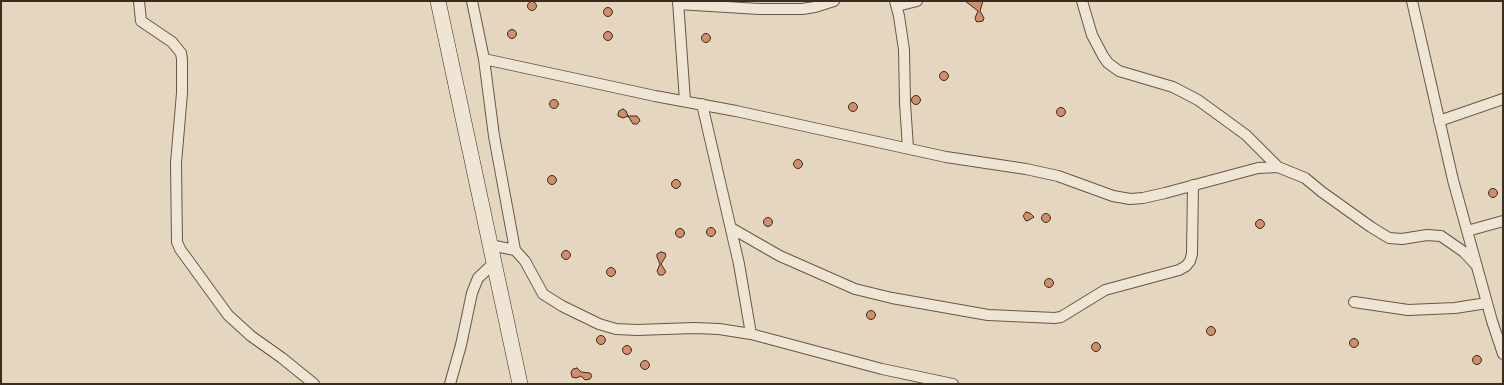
<!DOCTYPE html>
<html>
<head>
<meta charset="utf-8">
<style>
  body { margin:0 }
  #map { position:relative; width:1504px; height:385px; overflow:hidden; background:#e5d7bf; font-family:"Sorts Mill Goudy",serif }
  canvas { display:block }
  .frame { position:absolute; inset:0; border:2px solid #3a2d1f; pointer-events:none }
</style>
</head>
<body>
<div id="map">
<canvas width="1504" height="385"></canvas>
<div class="frame"></div>
</div>
<script>
const c = document.querySelector('canvas').getContext('2d');
c.lineJoin = 'round';
function fillPath(path, color) {
  c.fillStyle = color;
  c.fill(path, 'evenodd');
}
function shape(rows) {
  const path = new Path2D();
  for (const r of rows) {
    if (r.length === 3) {
      path.moveTo(r[0] + r[2], r[1]);
      path.arc(r[0], r[1], r[2], 0, 2 * Math.PI);
      continue;
    }
    path.moveTo(r[0], r[1]);
    for (let i = 2; i < r.length; i += 2) path.lineTo(r[i], r[i + 1]);
  }
  return path;
}
function trace(path, color, width, dash) {
  c.strokeStyle = color;
  c.lineWidth = width;
  c.lineCap = dash ? 'butt' : 'round';
  c.setLineDash(dash || []);
  c.stroke(path);
}
const building = shape([
  [965,1,983,1,980,11,984,18,983,21,977,22,976,21,975,18,978,11,965,1],
  [532,6,4.5],
  [608,12,4.5],
  [512,34,4.5],
  [608,36,4.5],
  [706,38,4.5],
  [944,76,4.5],
  [916,100,4.5],
  [554,104,4.5],
  [853,107,4.5],
  [1061,112,4.5],
  [623,109,626,111,628,116,623,118,618,116,618,114,619,111,623,109],
  [628,116,637,116,640,120,639,122,637,124,633,124,628,116],
  [798,164,4.5],
  [552,180,4.5],
  [676,184,4.5],
  [1493,193,4.5],
  [1026,212,1030,213,1034,217,1029,220,1026,221,1023,216,1026,212],
  [1046,218,4.5],
  [768,222,4.5],
  [1260,224,4.5],
  [711,232,4.5],
  [680,233,4.5],
  [566,255,4.5],
  [661,252,665,253,666,256,661,264,666,272,663,275,659,275,657,271,660,264,657,257,657,254,661,252],
  [611,272,4.5],
  [1049,283,4.5],
  [871,315,4.5],
  [1211,331,4.5],
  [601,340,4.5],
  [1354,343,4.5],
  [1096,347,4.5],
  [627,350,4.5],
  [1477,360,4.5],
  [645,365,4.5],
  [577,368,581,372,590,373,592,376,590,379,585,380,581,376,576,378,572,377,571,372,573,369,577,368]
]);
const street = shape([
  [139,1,141,21,172,42,181,53,182,59,182,93,176,163,177,242,180,249,228,315,251,336,282,358,314,384],
  [472,1,484,59,494,136,515,250],
  [678,1,685,101],
  [895,1,899,16,904,50,905,103,908,148],
  [1082,1,1092,35,1103,56,1108,63,1119,71,1173,87,1198,100,1246,135,1278,167],
  [1412,1,1453,180,1492,321,1503,354],
  [678,4,759,9,802,9,815,7,834,1],
  [897,6,917,1],
  [484,59,655,96,736,111,946,157,1026,169,1058,176,1113,196,1130,199,1143,198,1165,193,1258,168,1278,167,1305,178,1322,192,1371,227,1389,238,1402,239,1427,235,1441,236,1464,252,1477,266],
  [702,104,739,264,751,334],
  [1439,121,1503,99],
  [731,228,780,256,855,289,892,298,988,315,1055,318,1061,317,1105,290,1179,270,1186,266,1190,261,1192,254,1193,185],
  [1467,231,1503,221],
  [490,245,515,250,525,261,543,294,562,306,599,324,616,329,637,330,694,328,719,329,751,334,882,369,953,384],
  [1354,302,1408,310,1455,308,1487,303],
  [450,384,461,345,472,293,478,278,494,263]
]);
const secondary = shape([
  [438,1,520,384]
]);
fillPath(building, '#d18d6c');
trace(building, '#3a2d1f', 1);
trace(street, '#655847', 12);
trace(secondary, '#3a2d1f', 16);
trace(street, '#eee5d5', 10);
trace(secondary, '#eee5d5', 15);
</script>
</body>
</html>
